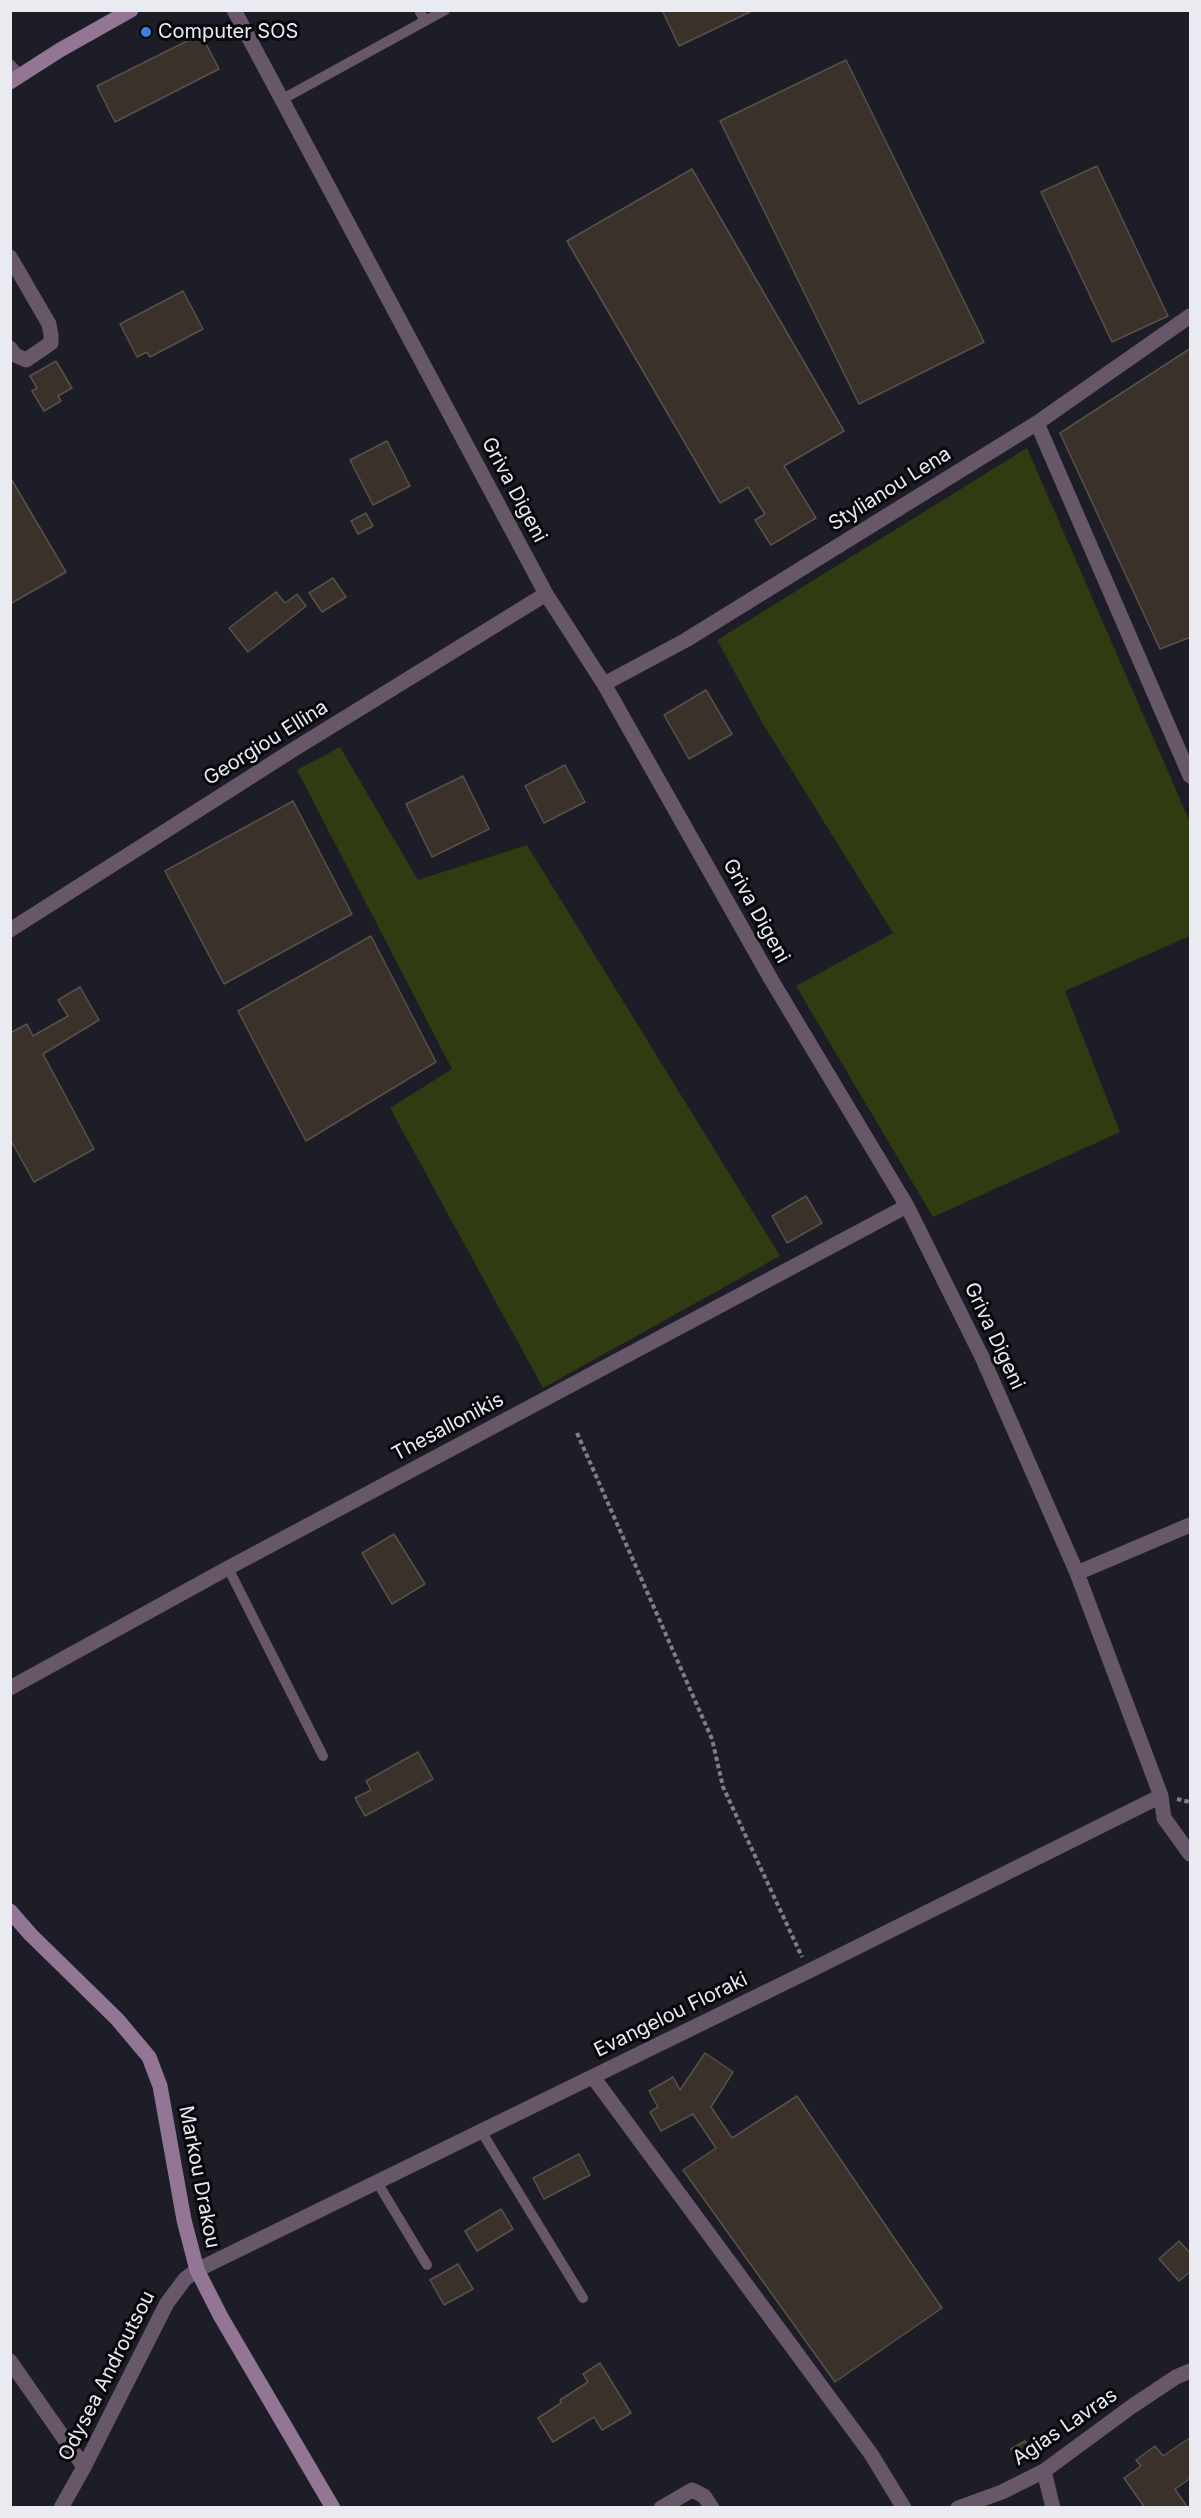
<!DOCTYPE html>
<html>
<head>
<meta charset="utf-8">
<style>
  body { margin:0 }
  #map { position:relative; width:1201px; height:2518px; overflow:hidden; background:#1c1d26; font-family:Inter,sans-serif }
  canvas { display:block }
  .frame { position:absolute; inset:0; border:12px solid #eaebf1; pointer-events:none }
</style>
</head>
<body>
<div id="map">
<canvas width="1201" height="2518"></canvas>
<div class="frame"></div>
</div>
<script>
const c = document.querySelector('canvas').getContext('2d');
c.lineJoin = 'round';
function fillPath(path, color) {
  c.fillStyle = color;
  c.fill(path, 'evenodd');
}
function shape(rows) {
  const path = new Path2D();
  for (const r of rows) {
    path.moveTo(r[0], r[1]);
    for (let i = 2; i < r.length; i += 2) path.lineTo(r[i], r[i + 1]);
  }
  return path;
}
function trace(path, color, width, dash) {
  c.strokeStyle = color;
  c.lineWidth = width;
  c.lineCap = dash ? 'butt' : 'round';
  c.setLineDash(dash || []);
  c.stroke(path);
}
function label(font, color, halo, rows, align = 'center') {
  c.font = font + ' Inter,sans-serif';
  c.lineWidth = 6;
  c.setLineDash([]);
  c.textBaseline = 'middle';
  c.strokeStyle = halo;
  c.fillStyle = color;
  for (const [text, x, y, turn = 0] of rows) {
    c.save();
    c.translate(x, y);
    c.rotate((+turn || 0) * Math.PI / 180);
    c.textAlign = isNaN(turn) ? turn : align;
    if (halo) c.strokeText(text, 0, 0);
    c.fillText(text, 0, 0);
    c.restore();
  }
}
const green = shape([
  [1027,448,1190,822,1190,936,1065,991,1120,1132,933,1217,796,986,893,933,763,724,717,640],
  [340,747,418,880,527,845,780,1256,543,1388,390,1108,452,1069,297,770]
]);
const building = shape([
  [662,10,754,10,679,46,662,10],
  [201,34,219,69,115,122,97,86,201,34],
  [846,60,984,342,859,404,720,121,846,60],
  [1097,166,1168,316,1112,342,1041,192,1097,166],
  [692,169,844,431,784,466,816,518,771,545,755,520,765,514,748,487,720,503,567,241,692,169],
  [183,291,203,329,150,357,147,352,137,357,120,324,183,291],
  [1191,348,1191,637,1160,649,1060,433,1191,348],
  [56,361,72,388,58,396,61,401,44,411,32,391,37,388,30,376,56,361],
  [387,441,410,486,373,505,350,460,387,441],
  [10,477,66,572,10,604,10,477],
  [366,513,373,526,358,534,351,521,366,513],
  [333,578,346,597,322,612,309,593,333,578],
  [276,592,285,603,297,594,306,606,248,652,229,628,276,592],
  [706,690,732,734,689,759,664,715,706,690],
  [565,765,585,802,544,823,525,786,565,765],
  [463,776,489,829,432,857,406,804,463,776],
  [293,801,352,914,224,984,165,871,293,801],
  [371,936,436,1062,306,1141,238,1011,371,936],
  [80,987,99,1020,43,1054,94,1149,34,1182,10,1139,10,1033,27,1024,33,1036,68,1016,58,1000,80,987],
  [806,1196,822,1223,787,1243,772,1216,806,1196],
  [394,1534,425,1584,392,1604,362,1553,394,1534],
  [418,1752,433,1779,365,1816,355,1798,371,1790,366,1781,418,1752],
  [705,2053,733,2072,711,2107,732,2138,797,2096,942,2308,835,2382,683,2170,716,2148,693,2114,661,2131,650,2112,658,2107,649,2091,673,2077,680,2090,705,2053],
  [579,2154,590,2175,544,2199,533,2178,579,2154],
  [501,2209,513,2229,477,2251,465,2231,501,2209],
  [1179,2241,1191,2254,1191,2271,1179,2281,1159,2259,1179,2241],
  [458,2264,473,2289,444,2305,430,2280,458,2264],
  [600,2363,631,2413,602,2430,594,2417,553,2442,538,2418,561,2403,560,2400,588,2382,583,2374,600,2363],
  [1191,2437,1191,2478,1175,2489,1188,2508,1145,2508,1124,2478,1141,2466,1136,2460,1155,2446,1163,2456,1191,2437],
  [1025,2441,1033,2453,1019,2462,1011,2449,1025,2441]
]);
const path = shape([
  [577,1433,712,1739,723,1787,802,1957],
  [1177,1799,1190,1802]
]);
const lane = shape([
  [419,10,425,21],
  [10,64,21,76],
  [281,100,445,10],
  [228,1568,323,1756],
  [481,2131,583,2298],
  [377,2182,427,2265]
]);
const street = shape([
  [234,10,546,594,604,684,772,981,907,1206,982,1357,1077,1573,1161,1796,1164,1818,1190,1854],
  [10,257,49,324,51,335,51,343,26,360,15,355,10,348],
  [1037,423,1190,776],
  [604,684,686,640,1037,423,1190,316],
  [10,930,296,748,546,594],
  [1077,1573,1190,1525],
  [10,1688,228,1568,907,1206],
  [593,2077,871,2454,904,2508],
  [10,2361,84,2467],
  [1044,2471,1053,2508],
  [61,2508,84,2467,167,2303,185,2279,197,2270,809,1971,1161,1796],
  [661,2508,692,2490,704,2496,712,2508],
  [958,2508,1002,2492,1044,2471,1131,2407,1176,2377,1190,2371]
]);
const secondary = shape([
  [10,82,60,50,131,10],
  [10,1911,31,1935,117,2019,149,2057,160,2086,184,2220,197,2270,221,2317,333,2508]
]);
const markers = [
  [146,32,6,"#3f7fe0"]
];
const poiNames = [
  ["Computer SOS",158,32]
];
const streetNames = [
  ["Stylianou Lena",890,489,-32],
  ["Griva Digeni",514,490,62],
  ["Georgiou Ellina",266,743,-32],
  ["Griva Digeni",756,911,61],
  ["Griva Digeni",994,1336,65],
  ["Thesallonikis",448,1427,-28],
  ["Evangelou Floraki",671,2015,-26],
  ["Markou Drakou",199,2177,79],
  ["Odysea Androutsou",107,2376,-63],
  ["Agias Lavras",1065,2427,-34]
];
fillPath(green, '#303b12');
fillPath(building, '#39312a');
trace(building, '#5a5149', 1.5);
trace(path, '#7e7f86', 4, [4.5, 3]);
trace(lane, '#685669', 10);
trace(street, '#685669', 15);
trace(secondary, '#927694', 15);
for (const [x, y, r, color] of markers) {
  const dot = new Path2D();
  dot.arc(x, y, r, 0, 2 * Math.PI);
  c.fillStyle = color;
  c.fill(dot);
  trace(dot, '#07080b', 2);
}
label('20px', '#eaebf1', '#07080b', poiNames, 'left');
label('20px', '#eaebf1', '#07080b', streetNames);
</script>
</body>
</html>
